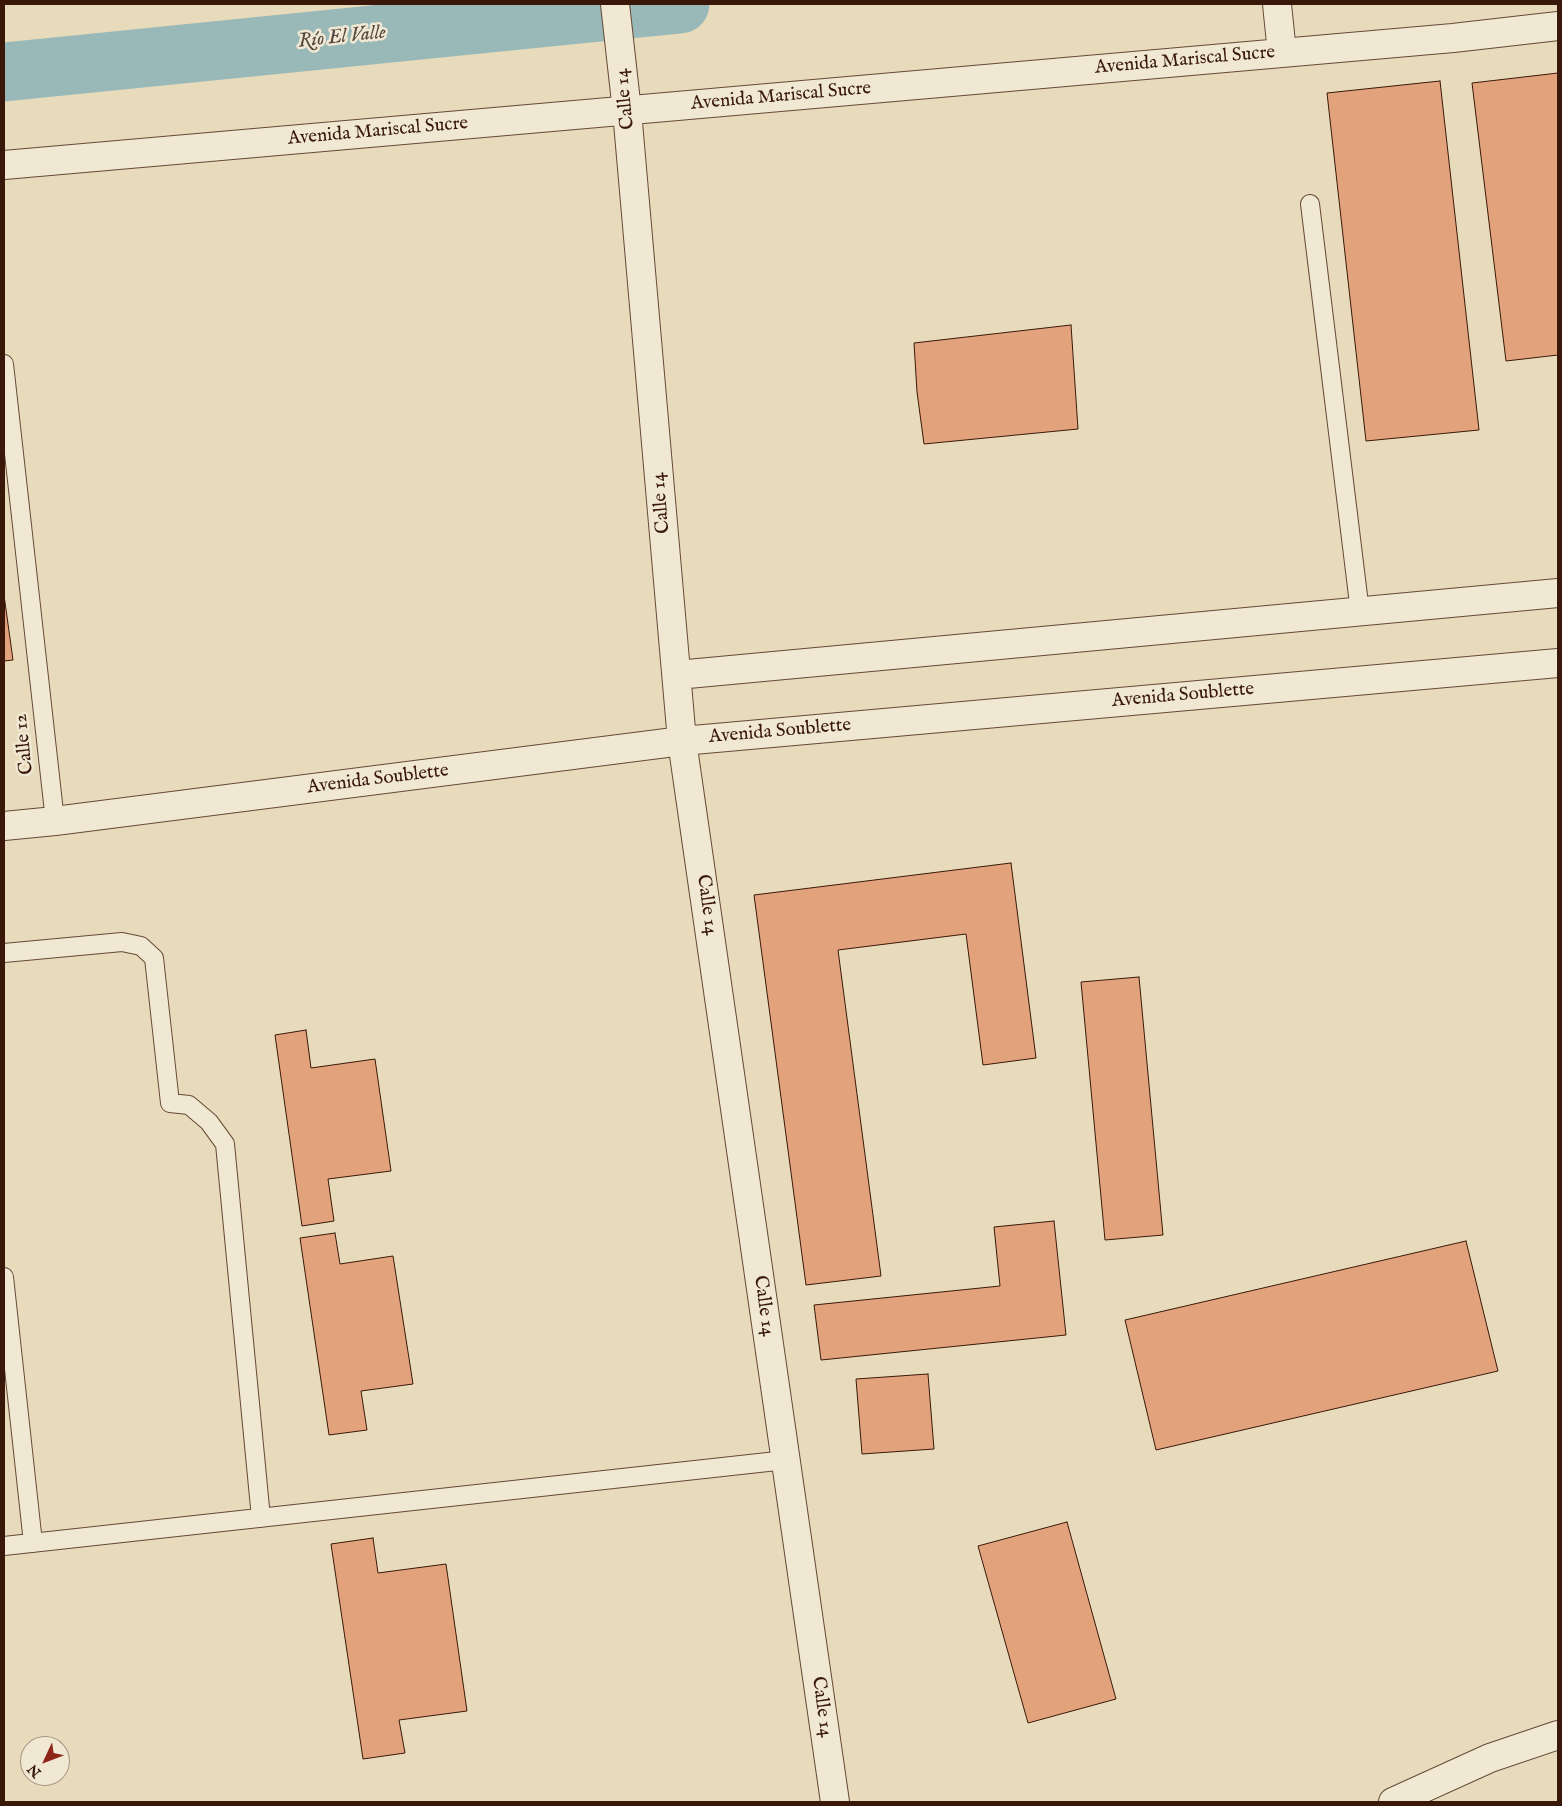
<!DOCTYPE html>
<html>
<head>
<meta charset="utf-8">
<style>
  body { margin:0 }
  #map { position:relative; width:1562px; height:1806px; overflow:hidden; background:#e8dbbb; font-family:"IM FELL English",serif }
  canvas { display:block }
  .frame { position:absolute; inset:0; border:5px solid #39180a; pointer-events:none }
  .north { position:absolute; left:20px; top:1736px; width:50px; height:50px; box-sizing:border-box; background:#f0e8d3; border:1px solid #a79583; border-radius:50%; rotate:227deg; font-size:14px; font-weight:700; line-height:20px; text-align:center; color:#39180a }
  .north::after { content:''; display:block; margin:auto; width:18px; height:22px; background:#8f2418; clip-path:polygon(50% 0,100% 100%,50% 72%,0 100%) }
</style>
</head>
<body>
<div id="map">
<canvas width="1562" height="1806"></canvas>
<div class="frame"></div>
<div class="north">N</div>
</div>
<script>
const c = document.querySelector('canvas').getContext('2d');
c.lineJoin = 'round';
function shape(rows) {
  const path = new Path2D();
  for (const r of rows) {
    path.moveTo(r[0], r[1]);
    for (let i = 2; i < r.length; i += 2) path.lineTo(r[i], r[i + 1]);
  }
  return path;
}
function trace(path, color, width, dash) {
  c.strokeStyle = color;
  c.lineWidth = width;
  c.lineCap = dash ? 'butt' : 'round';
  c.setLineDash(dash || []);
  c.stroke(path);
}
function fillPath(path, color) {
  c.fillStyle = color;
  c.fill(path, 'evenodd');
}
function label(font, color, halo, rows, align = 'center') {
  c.font = font + ' "IM FELL English",serif';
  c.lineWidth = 5;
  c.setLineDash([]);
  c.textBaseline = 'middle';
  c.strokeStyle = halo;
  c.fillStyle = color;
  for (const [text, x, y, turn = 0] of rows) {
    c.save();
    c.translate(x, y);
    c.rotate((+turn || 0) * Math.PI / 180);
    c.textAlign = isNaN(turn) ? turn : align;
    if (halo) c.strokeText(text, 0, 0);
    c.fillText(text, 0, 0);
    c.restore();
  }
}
const river = shape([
  [4,72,680,4]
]);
const building = shape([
  [1558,73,1558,355,1506,361,1472,83,1558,73],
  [1440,81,1479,430,1366,441,1327,93,1440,81],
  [1071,325,1078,429,924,444,917,392,914,343,1071,325],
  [4,595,13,660,4,661,4,595],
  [1011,863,1036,1058,983,1065,966,934,838,950,881,1276,806,1285,754,895,1011,863],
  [1139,977,1163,1235,1105,1240,1081,982,1139,977],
  [306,1030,311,1068,375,1059,391,1171,328,1179,334,1221,302,1226,275,1035,306,1030],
  [1054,1221,1066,1335,821,1360,814,1305,1000,1286,994,1227,1054,1221],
  [335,1233,340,1264,393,1256,413,1384,361,1391,367,1430,329,1435,300,1238,335,1233],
  [1466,1241,1498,1371,1156,1450,1125,1320,1466,1241],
  [928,1374,934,1449,862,1454,856,1379,928,1374],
  [1067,1522,1116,1699,1028,1723,978,1546,1067,1522],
  [373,1538,378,1573,446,1564,467,1711,399,1720,405,1753,363,1759,331,1544,373,1538]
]);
const service = shape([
  [1310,204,1360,612],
  [4,364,55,821],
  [4,953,122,942,141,946,154,958,170,1103,189,1105,209,1122,225,1144,261,1518],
  [4,1277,33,1543],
  [4,1546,786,1460]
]);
const minor = shape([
  [615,4,627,111,682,741,835,1802],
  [1277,4,1282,53],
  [4,165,1453,38,1558,26],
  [677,675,1558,593],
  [4,826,55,821,682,741,1558,663],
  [1393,1802,1490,1758,1558,1735]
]);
const streetNames = [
  ["Avenida Mariscal Sucre",1185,61,-5],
  ["Avenida Mariscal Sucre",781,97,-5],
  ["Calle 14",626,99,-96],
  ["Avenida Mariscal Sucre",378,132,-5],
  ["Calle 14",662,503,-95],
  ["Avenida Soublette",1183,696,-5],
  ["Avenida Soublette",780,732,-5],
  ["Calle 12",25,744,-96],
  ["Avenida Soublette",378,780,-7],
  ["Calle 14",706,905,82],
  ["Calle 14",763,1306,82],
  ["Calle 14",821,1707,82]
];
const waterNames = [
  ["Río El Valle",342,38,-6]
];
trace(river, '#99b9b9', 59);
fillPath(building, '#e2a37c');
trace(building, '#39180a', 1);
trace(service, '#654936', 20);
trace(minor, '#654936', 30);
trace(service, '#f0e8d3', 18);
trace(minor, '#f0e8d3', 28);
label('19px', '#39180a', '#f0e8d3', streetNames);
label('italic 20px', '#56483f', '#f0e8d3', waterNames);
</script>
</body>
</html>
